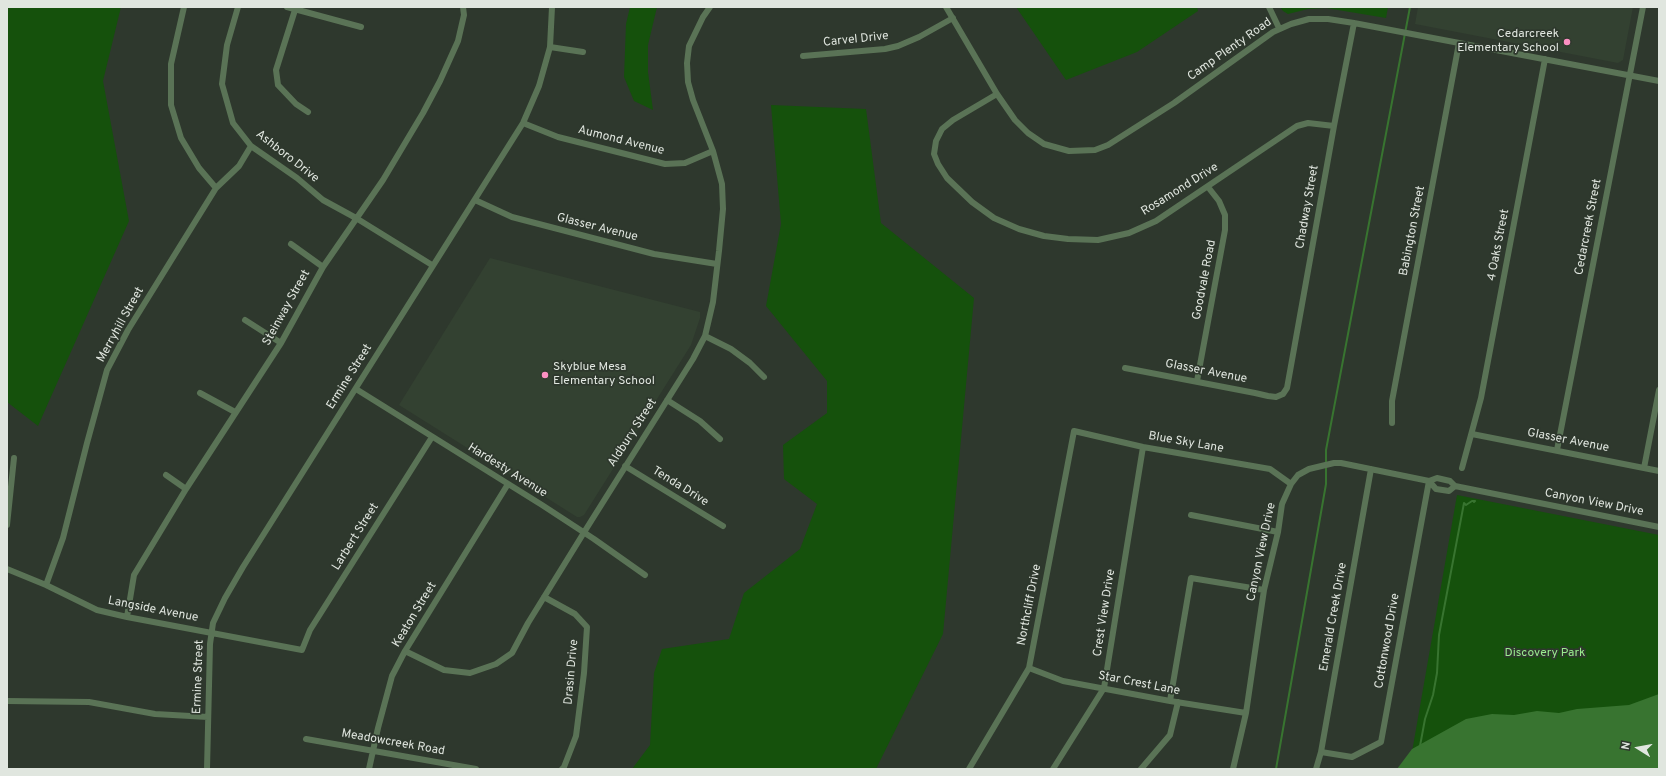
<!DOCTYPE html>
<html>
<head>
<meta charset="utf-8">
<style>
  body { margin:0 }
  #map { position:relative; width:1666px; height:776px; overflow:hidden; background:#2e382d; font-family:Overpass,sans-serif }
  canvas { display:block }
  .frame { position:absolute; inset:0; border:8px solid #e0e6df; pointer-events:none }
  .north { position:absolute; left:1618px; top:728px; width:40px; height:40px; -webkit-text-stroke:3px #2e382d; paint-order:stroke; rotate:281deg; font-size:11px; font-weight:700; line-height:16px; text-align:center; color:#e0e6df }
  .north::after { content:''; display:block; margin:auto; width:14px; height:18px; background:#e0e6df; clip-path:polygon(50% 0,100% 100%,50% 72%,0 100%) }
</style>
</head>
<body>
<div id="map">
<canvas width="1666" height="776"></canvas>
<div class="frame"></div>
<div class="north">N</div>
</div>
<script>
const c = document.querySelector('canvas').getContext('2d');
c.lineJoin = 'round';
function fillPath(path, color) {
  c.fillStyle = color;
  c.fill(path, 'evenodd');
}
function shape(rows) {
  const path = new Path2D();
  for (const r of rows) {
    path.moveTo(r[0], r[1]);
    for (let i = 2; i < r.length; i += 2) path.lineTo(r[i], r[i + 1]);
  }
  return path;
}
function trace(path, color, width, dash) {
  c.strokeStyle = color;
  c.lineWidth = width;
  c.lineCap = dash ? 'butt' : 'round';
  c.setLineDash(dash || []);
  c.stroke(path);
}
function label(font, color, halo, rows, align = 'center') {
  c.font = font + ' Overpass,sans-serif';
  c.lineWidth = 3.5;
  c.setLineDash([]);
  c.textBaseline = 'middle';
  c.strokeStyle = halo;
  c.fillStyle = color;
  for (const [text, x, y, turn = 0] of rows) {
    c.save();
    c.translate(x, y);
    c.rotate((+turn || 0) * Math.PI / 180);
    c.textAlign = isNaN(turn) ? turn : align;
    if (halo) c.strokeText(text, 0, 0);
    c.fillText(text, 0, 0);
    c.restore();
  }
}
const built = shape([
  [1418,7,1633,7,1623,60,1618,63,1415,24],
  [490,258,700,312,700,318,691,345,584,515,580,517,577,517,399,405]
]);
const green = shape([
  [7,7,121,7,103,81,129,221,38,426,7,402],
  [630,7,657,7,648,45,648,72,653,110,634,101,624,77,626,24],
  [1016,7,1197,7,1198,11,1137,52,1066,80],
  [1280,7,1388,7,1386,18,1326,8,1308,9,1288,14,1283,11],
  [771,105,866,109,881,223,974,298,943,634,876,769,632,769,650,745,654,673,662,649,729,639,744,593,800,549,817,504,784,479,783,445,827,413,827,381,766,306,781,224],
  [1457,495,1659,535,1659,769,1409,769]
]);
const water = shape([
  [1659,694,1659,769,1397,769,1412,749,1466,719,1492,714,1514,715,1537,711,1559,713,1577,709,1629,705]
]);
const stream = shape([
  [1420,746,1425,719,1433,695,1437,673,1439,635,1464,503,1466,505,1472,501,1475,501,1474,502],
  [1276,769,1326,484,1326,450,1410,7]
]);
const minor = shape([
  [184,7,171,64,171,105,181,138,199,168,216,188],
  [238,7,227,45,222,84,233,123,251,146,297,178,323,200,356,218,432,265],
  [287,7,361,27],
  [946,7,997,94,1015,120,1028,133,1044,144,1069,151,1095,150,1108,145,1174,103,1273,32,1291,24,1309,19,1328,19,1354,23,1659,81],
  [1269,7,1279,28],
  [295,10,276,70,278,85,296,104,308,112],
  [550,47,583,52],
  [803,56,885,49,898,46,919,37,953,18],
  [997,94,953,120,942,129,936,141,934,154,938,164,947,178,972,202,994,218,1019,229,1044,236,1068,239,1098,240,1129,233,1156,221,1297,126,1308,123,1334,126],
  [523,123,558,137,665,164,685,163,713,151],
  [475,200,512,217,654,254,717,264],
  [291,244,323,267],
  [245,320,281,343],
  [705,336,731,349,750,363,764,377],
  [1125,368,1255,393,1268,396,1276,397,1283,394,1287,388,1334,126,1354,23],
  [1197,381,1225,230,1225,215,1219,201,1208,187],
  [356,389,542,505,594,539,645,575],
  [200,393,235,412],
  [667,400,700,421,720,439],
  [1392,423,1392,401,1459,43],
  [1472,434,1659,471],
  [1557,450,1643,7],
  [625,466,723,526],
  [1462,468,1481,398,1545,59],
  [1644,468,1659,390],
  [166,475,186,489],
  [1455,486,1449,491,1436,489,1429,481,1437,478,1450,481,1455,486,1659,527],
  [1191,515,1278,532],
  [7,525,14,458],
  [7,569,46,585,97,610,127,617,302,650,310,630,432,437],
  [46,585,63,538,87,443,107,370,128,330,216,188,239,166,251,146],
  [544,597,575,614,587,627,584,673,576,736,564,767,562,769],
  [127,617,134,575,186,489,281,343,323,267,383,180,423,113,440,81,458,41,464,15,463,7],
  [405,651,444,670,470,673,496,664,512,653,528,623,588,526,693,359,705,336,713,302,719,251,723,209,722,184,713,151,693,100,688,82,687,63,689,46,703,17,710,7],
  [1029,668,1063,681,1170,701,1246,713],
  [7,701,89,702,155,714,208,717],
  [1170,701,1191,578,1264,590],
  [306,739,476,769],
  [207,769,210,644,213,623,225,598,243,567,523,123,539,86,550,47,552,7],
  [369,769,378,728,392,676,405,651,508,484],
  [969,769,1029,668,1074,431,1143,447,1270,469,1291,484],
  [1053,769,1104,688,1143,447],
  [1141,769,1170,735,1178,702],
  [1233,769,1246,713,1264,590,1278,532,1282,504,1291,484,1298,475,1309,469,1334,463,1341,463,1429,481,1381,742,1352,757,1321,752],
  [1316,769,1321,752,1371,469]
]);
const markers = [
  [1567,42,4,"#fc8fc2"],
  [545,375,4,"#fc8fc2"]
];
const poiNames = [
  ["Cedarcreek",1559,35],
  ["Elementary School",1559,49],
  ["Skyblue Mesa",553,368,"left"],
  ["Elementary School",553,382,"left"]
];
const streetNames = [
  ["Carvel Drive",856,40,-6],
  ["Camp Plenty Road",1230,50,-35],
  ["Aumond Avenue",621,141,14],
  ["Ashboro Drive",287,157,38],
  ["Rosamond Drive",1180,190,-32],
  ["Chadway Street",1308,207,-80],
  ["Cedarcreek Street",1589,227,-79],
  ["Glasser Avenue",597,228,14],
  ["Babington Street",1413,231,-79],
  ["4 Oaks Street",1499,245,-79],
  ["Goodvale Road",1205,280,-79],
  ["Steinway Street",287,308,-61],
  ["Merryhill Street",121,325,-61],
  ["Glasser Avenue",1206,372,11],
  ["Ermine Street",350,377,-58],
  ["Aldbury Street",633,433,-57],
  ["Glasser Avenue",1568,441,11],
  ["Blue Sky Lane",1186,443,10],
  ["Hardesty Avenue",507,471,32],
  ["Tenda Drive",680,487,32],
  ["Canyon View Drive",1594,503,11],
  ["Larbert Street",356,537,-58],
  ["Canyon View Drive",1262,552,-78],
  ["Northcliff Drive",1030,605,-79],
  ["Langside Avenue",153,610,11],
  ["Crest View Drive",1105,613,-81],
  ["Keaton Street",415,615,-59],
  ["Emerald Creek Drive",1334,617,-80],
  ["Cottonwood Drive",1388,641,-80],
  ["Drasin Drive",572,672,-85],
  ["Ermine Street",199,677,-88],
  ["Star Crest Lane",1139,684,11],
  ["Meadowcreek Road",393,743,10]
];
const parkNames = [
  ["Discovery Park",1545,654]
];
fillPath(built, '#334131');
fillPath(green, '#15510c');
fillPath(water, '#387430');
trace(stream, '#387430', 2);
trace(minor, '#5a7356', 6);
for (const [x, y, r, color] of markers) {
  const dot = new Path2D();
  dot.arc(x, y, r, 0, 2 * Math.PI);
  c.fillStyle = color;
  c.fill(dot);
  trace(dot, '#2e382d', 1.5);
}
label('12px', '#e0e6df', '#2e382d', poiNames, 'right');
label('12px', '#e0e6df', '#2e382d', streetNames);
label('12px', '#9aec8f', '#2e382d', parkNames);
</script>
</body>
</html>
